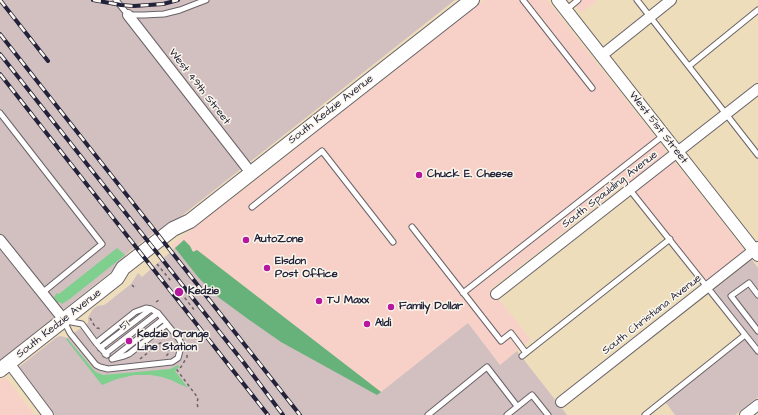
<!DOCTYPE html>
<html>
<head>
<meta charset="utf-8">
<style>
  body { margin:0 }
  canvas { display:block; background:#edb }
</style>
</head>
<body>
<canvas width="758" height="415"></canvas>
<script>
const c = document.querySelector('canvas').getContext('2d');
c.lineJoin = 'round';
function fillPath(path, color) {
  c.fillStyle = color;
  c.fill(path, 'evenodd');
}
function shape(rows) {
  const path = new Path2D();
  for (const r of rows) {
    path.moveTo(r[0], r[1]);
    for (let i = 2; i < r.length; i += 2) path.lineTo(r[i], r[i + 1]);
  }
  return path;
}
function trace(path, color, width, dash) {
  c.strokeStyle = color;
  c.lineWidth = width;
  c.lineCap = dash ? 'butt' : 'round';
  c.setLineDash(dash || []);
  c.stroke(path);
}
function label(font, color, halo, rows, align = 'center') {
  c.font = font + ' "Architects Daughter",sans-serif';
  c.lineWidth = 3;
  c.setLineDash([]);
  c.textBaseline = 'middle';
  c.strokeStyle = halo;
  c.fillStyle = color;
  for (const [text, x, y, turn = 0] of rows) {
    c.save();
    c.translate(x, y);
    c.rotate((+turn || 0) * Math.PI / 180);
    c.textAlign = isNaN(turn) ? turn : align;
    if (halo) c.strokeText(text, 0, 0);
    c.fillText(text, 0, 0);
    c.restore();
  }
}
const built = shape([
  [484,0,547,0,745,251,704,283,624,184,491,289,531,340,500,365,468,324,381,392,197,250,193,252,190,246,185,241,174,249,171,245,255,181],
  [571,0,598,0,581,13],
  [4,377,7,379,35,415,0,415,0,381]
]);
const industrial = shape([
  [0,0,455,0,161,232,158,229,125,255,127,259,0,360],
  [184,240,190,246,193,252,197,250,381,392,468,323,500,365,517,351,567,415,55,415,19,370,19,367,57,337,61,336,67,338,88,323,88,317,93,309,97,306,104,305,107,303,131,284,138,273,142,277],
  [752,260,758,268,758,397,735,415,675,415,664,400,745,335,711,292]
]);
const green = shape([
  [117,248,125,255,71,298,62,304,60,302,57,303,55,300,54,297,57,293,59,294],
  [67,338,92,368,96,372,103,375,170,369,178,365,179,367,175,371,188,388,171,380,162,377,151,375,134,375,117,379,102,385,66,339]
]);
const forest = shape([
  [184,240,190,246,193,252,197,250,381,392,377,395,281,342,248,319,214,294,198,277,175,248]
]);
const path = shape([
  [157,264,171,281],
  [132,285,134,287],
  [181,293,195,311],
  [156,302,159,300],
  [90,318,94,325,97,328,102,329],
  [188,349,187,357,181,367,177,370,198,398,197,403,198,408],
  [140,359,160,343,164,343,168,347,169,351,168,354,166,356]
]);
const service = shape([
  [116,0,128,15,144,15,164,14,180,10,206,0],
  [523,0,592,88],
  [637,0,758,155],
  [566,10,578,0],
  [689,66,758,10],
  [0,113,102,244,42,293],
  [630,190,758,351],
  [252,207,322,151,393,242],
  [412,227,501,341,511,333,526,353],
  [463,293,664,135],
  [758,295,749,283,731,296,758,331],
  [64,321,70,333,96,365,100,367,108,369,172,362,178,358,181,347,181,343,179,339,158,313,151,309,146,308,135,312,96,343],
  [66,321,82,324,96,343,107,355],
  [100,348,151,309],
  [105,354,158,313],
  [522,356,670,239],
  [112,359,124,356,129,354,167,324],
  [112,359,163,319],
  [428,415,487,367,517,406],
  [507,415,532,395,548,415],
  [645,415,745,335]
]);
const minor = shape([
  [128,15,251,173],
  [601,56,671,0],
  [0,240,64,320],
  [496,294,758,89],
  [9,363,48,415],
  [561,402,758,247],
  [745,415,758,405]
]);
const tertiary = shape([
  [558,0,758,255]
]);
const secondary = shape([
  [0,370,117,278,123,268,173,229,190,221,472,0]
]);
const rail = shape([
  [0,0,48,61],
  [93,0,121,5,134,6,163,4,178,0],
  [0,34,300,415],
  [0,54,244,363,283,415],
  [0,74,268,415]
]);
const markers = [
  [419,175,4,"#b5179e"],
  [246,240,4,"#b5179e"],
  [267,268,4,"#b5179e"],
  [179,292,5,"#b5179e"],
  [319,301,4,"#b5179e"],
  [391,307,4,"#b5179e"],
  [367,324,4,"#b5179e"],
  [129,341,4,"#b5179e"]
];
const streetNames = [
  ["West 49th Street",199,87,52],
  ["South Kedzie Avenue",331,110,-38],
  ["West 51st Street",658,128,52],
  ["South Spaulding Avenue",610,190,-38],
  ["South Christiana Avenue",652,315,-38],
  ["South Kedzie Avenue",59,324,-38],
  ["51",125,326,-38]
];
const poiNames = [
  ["Chuck E. Cheese",427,175],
  ["AutoZone",254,240],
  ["Elsdon",275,262],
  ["Post Office",275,275],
  ["Kedzie",188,292],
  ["TJ Maxx",327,301],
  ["Family Dollar",399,307],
  ["Aldi",375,324],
  ["Kedzie Orange",137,335],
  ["Line Station",137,348]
];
fillPath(built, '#f7d1c8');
fillPath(industrial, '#d2bfc0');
fillPath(green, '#7fcf8f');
fillPath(forest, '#67b27a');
trace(service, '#696368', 7);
trace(minor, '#696368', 12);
trace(tertiary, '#696368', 14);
trace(secondary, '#696368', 16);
trace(path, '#696368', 1.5, [3, 3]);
trace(service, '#fff', 5);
trace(minor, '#fff', 10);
trace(tertiary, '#fff', 12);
trace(secondary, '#fff', 14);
trace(rail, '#22223b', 4);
trace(rail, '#fbf7ec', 2.5, [8]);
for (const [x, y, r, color] of markers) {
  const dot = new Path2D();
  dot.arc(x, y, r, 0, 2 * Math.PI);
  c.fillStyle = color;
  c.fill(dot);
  trace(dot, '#fbf7ec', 1.5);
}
label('11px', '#22223b', '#fbf7ec', streetNames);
label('bold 11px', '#22223b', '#fbf7ec', poiNames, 'left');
</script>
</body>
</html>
